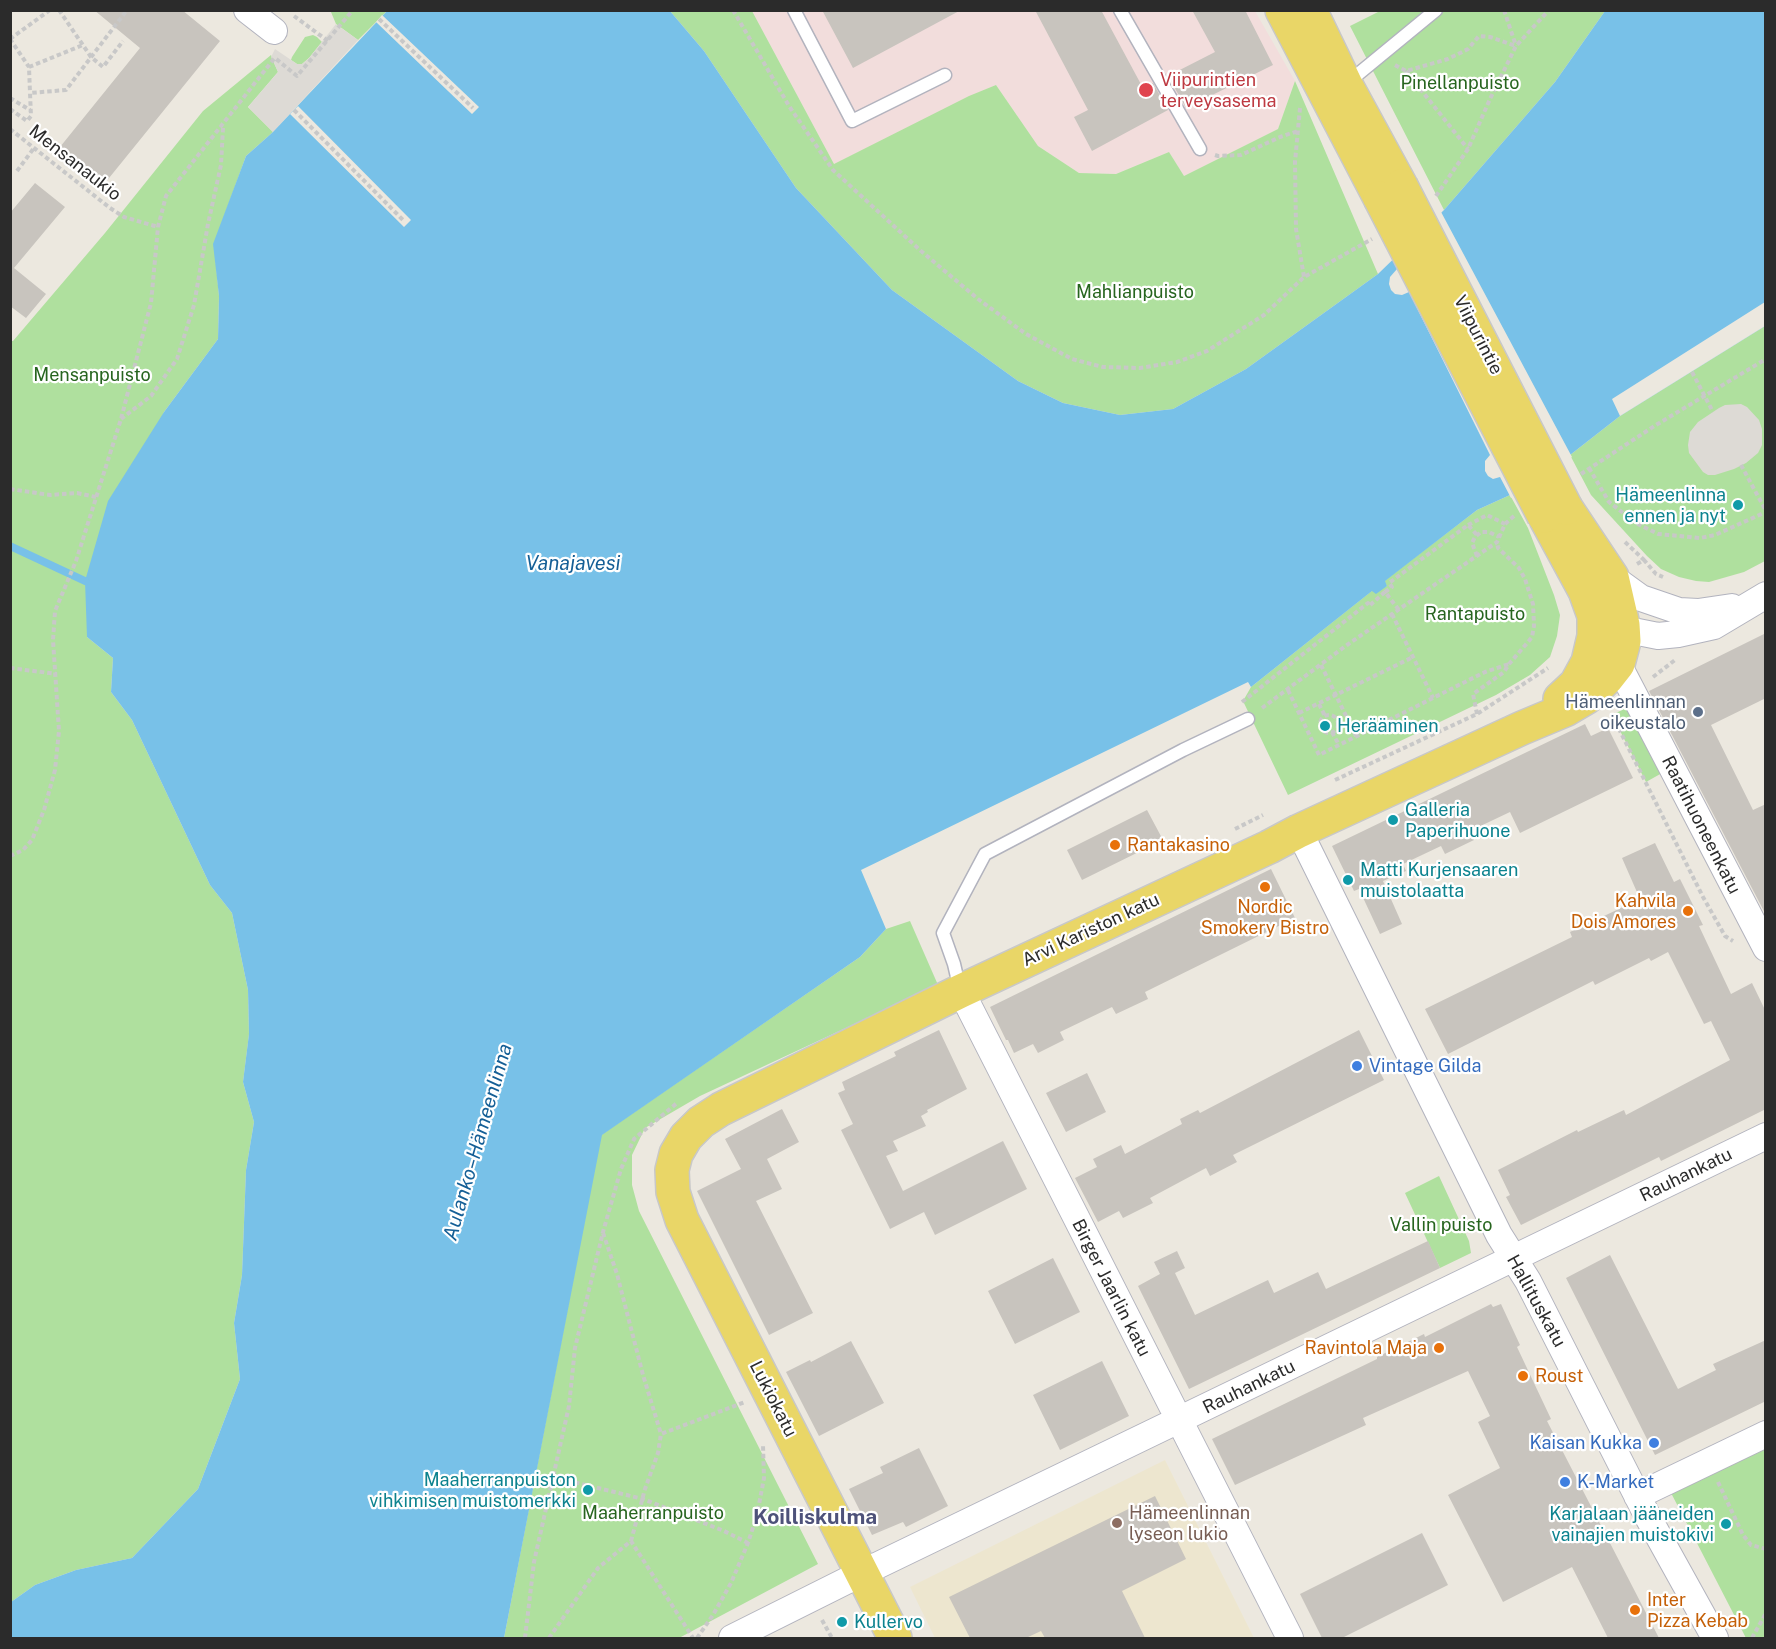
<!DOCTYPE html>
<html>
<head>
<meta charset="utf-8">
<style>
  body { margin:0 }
  #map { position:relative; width:1776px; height:1649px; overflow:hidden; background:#ece8df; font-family:"Public Sans",sans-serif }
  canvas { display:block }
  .frame { position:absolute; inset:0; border:12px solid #2b2b2b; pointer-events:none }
</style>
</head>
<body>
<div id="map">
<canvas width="1776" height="1649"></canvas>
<div class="frame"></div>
</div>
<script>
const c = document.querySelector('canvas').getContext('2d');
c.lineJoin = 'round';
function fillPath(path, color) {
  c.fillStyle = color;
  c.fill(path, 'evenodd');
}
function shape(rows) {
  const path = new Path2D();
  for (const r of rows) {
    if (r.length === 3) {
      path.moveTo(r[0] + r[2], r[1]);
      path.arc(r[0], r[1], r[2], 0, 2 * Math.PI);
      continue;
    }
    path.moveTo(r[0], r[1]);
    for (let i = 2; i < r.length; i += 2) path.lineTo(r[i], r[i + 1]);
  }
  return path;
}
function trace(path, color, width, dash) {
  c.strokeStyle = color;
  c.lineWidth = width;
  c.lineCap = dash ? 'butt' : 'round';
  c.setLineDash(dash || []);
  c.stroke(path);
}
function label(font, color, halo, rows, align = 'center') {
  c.font = font + ' "Public Sans",sans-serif';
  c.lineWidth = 4.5;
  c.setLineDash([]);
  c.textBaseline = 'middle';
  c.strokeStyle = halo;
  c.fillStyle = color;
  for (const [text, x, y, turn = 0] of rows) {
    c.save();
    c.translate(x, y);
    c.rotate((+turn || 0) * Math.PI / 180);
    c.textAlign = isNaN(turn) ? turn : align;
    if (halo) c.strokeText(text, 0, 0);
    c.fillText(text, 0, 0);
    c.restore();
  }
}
const education = shape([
  [1165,1460,1254,1638,935,1638,910,1587]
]);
const medical = shape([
  [752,11,1255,11,1295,81,1278,129,1184,176,1169,152,1116,174,1079,173,1038,146,996,85,834,164]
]);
const green = shape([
  [334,10,387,11,358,40,336,24,331,12],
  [670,11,752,11,834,164,969,96,996,85,1038,146,1079,173,1116,174,1169,152,1184,176,1278,129,1295,81,1378,274,1246,369,1173,409,1120,415,1063,403,1018,381,892,290,796,188,704,51],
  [1380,11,1605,11,1555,82,1444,210,1350,26],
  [313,35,317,37,322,42,309,58,302,64,297,64,291,60,292,57,305,37],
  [271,55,278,72,248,107,273,132,246,156,214,244,219,296,218,339,164,412,87,637,113,658,111,692,132,720,210,885,232,913,248,990,249,1034,243,1082,254,1122,246,1170,242,1275,234,1323,240,1379,198,1489,132,1558,76,1570,35,1585,11,1602,11,341,13,341,105,233,203,111],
  [1765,326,1765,561,1744,572,1709,582,1696,581,1679,577,1661,569,1647,556,1591,495,1570,455,1620,416],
  [1510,495,1528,528,1554,595,1560,615,1557,636,1550,657,1530,675,1496,695,1288,795,1243,701,1251,687,1373,590,1387,586,1384,581,1477,510],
  [1638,702,1671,768,1646,782,1612,715],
  [910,921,938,985,700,1096,645,1128,632,1155,632,1185,639,1211,818,1564,679,1638,504,1638,601,1135,860,957,886,929],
  [1439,1176,1469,1241,1471,1253,1440,1268,1405,1193],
  [1765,1442,1765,1637,1746,1638,1669,1489]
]);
const plaza = shape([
  [336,24,358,40,273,132,248,107,278,72,271,57,275,49,297,64,302,64,309,58],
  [1741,404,1747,407,1759,420,1762,429,1762,445,1758,453,1746,463,1734,469,1715,475,1708,475,1703,472,1689,453,1688,445,1690,432,1698,422,1719,408,1725,405]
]);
const water = shape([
  [387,11,670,11,704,51,796,188,892,290,1018,381,1063,403,1120,415,1173,409,1246,369,1378,274,1444,210,1555,82,1605,11,1765,11,1765,326,1620,416,1570,455,1510,495,1477,510,1385,581,1387,586,1376,594,1372,591,1251,687,1248,682,861,870,886,929,860,957,602,1135,504,1638,11,1638,11,1602,35,1585,76,1570,132,1558,198,1489,240,1379,234,1323,242,1275,246,1170,254,1122,243,1082,249,1034,248,990,232,913,210,885,132,720,111,692,113,658,87,637,85,581,108,501,164,412,218,339,219,296,213,244,246,156,273,132]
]);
const pier = shape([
  [382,15,479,107,472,114,376,22],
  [298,106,411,220,404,227,290,114],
  [1440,210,1572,457,1511,498,1500,477,1493,479,1488,476,1485,471,1485,461,1490,455,1409,292,1402,295,1395,294,1391,290,1389,284,1390,277,1397,269,1391,257],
  [1765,302,1765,326,1620,416,1612,399]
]);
const stream = shape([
  [10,546,85,581]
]);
const building = shape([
  [94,10,182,10,220,41,105,183,60,147,140,48],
  [822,10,961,10,853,68],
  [1035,10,1101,10,1143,88,1153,83,1168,110,1092,151,1074,117,1088,110],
  [1192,10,1245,10,1273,65,1186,108,1168,76,1215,52],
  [35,183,65,207,14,268,46,294,26,318,10,306,10,213],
  [1766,633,1766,698,1711,725,1753,810,1766,804,1766,915,1649,691],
  [1585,724,1591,736,1608,728,1633,778,1520,833,1510,812,1470,831,1474,840,1445,854,1441,846,1403,864,1406,871,1383,881,1402,924,1380,934,1359,889,1354,891,1332,846],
  [1147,810,1163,840,1082,880,1067,850],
  [1655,843,1674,882,1680,879,1703,925,1699,926,1731,994,1752,983,1766,1012,1766,1109,1661,1161,1659,1157,1521,1225,1506,1197,1510,1195,1498,1170,1577,1130,1578,1132,1624,1110,1626,1115,1730,1060,1711,1021,1704,1024,1668,952,1651,961,1649,958,1595,985,1593,981,1448,1054,1425,1009,1572,937,1570,932,1640,899,1622,858],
  [1271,869,1295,918,1145,992,1148,999,1116,1014,1112,1007,1060,1032,1064,1040,1038,1053,1033,1044,1014,1053,1008,1040,1006,1040,990,1007],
  [939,1030,967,1089,927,1110,928,1112,921,1116,926,1126,893,1141,898,1151,886,1156,903,1191,1003,1141,1027,1189,935,1235,924,1212,890,1229,841,1130,853,1124,838,1093,845,1090,842,1082,896,1056,894,1052],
  [1359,1030,1384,1080,1233,1155,1237,1162,1210,1176,1206,1168,1150,1198,1153,1203,1123,1218,1119,1211,1098,1222,1075,1178,1097,1167,1093,1159,1121,1145,1125,1154,1182,1124,1180,1119,1198,1110,1200,1113],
  [1087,1073,1106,1112,1066,1132,1046,1093],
  [782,1109,799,1142,767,1159,782,1189,756,1201,813,1313,769,1335,697,1191,741,1169,725,1139],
  [1428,1241,1440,1268,1189,1389,1138,1286,1160,1274,1154,1262,1177,1251,1185,1268,1175,1273,1195,1315,1268,1280,1274,1293,1318,1272,1326,1289],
  [1610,1255,1678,1389,1716,1370,1713,1364,1766,1340,1766,1401,1655,1455,1566,1278],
  [1053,1258,1080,1312,1015,1344,988,1291],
  [1491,1304,1493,1307,1501,1304,1520,1345,1517,1347,1551,1419,1547,1421,1659,1638,1608,1638,1572,1567,1503,1602,1448,1495,1500,1468,1478,1422,1490,1416,1468,1371,1363,1418,1366,1425,1235,1485,1212,1439,1377,1359,1377,1357,1424,1334,1425,1337],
  [851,1341,884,1403,819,1436,786,1372,810,1360,811,1362],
  [1102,1361,1129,1416,1060,1450,1033,1395],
  [919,1448,948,1506,906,1527,903,1522,872,1535,849,1489,883,1473,880,1467],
  [1155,1496,1186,1559,1122,1591,1145,1638,1045,1638,1041,1631,1026,1638,970,1638,949,1597],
  [1422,1533,1448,1585,1342,1638,1322,1638,1300,1594]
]);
const path = shape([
  [59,10,91,57,103,67,123,41],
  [733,10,789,106,833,170,921,251,978,299,1026,334,1072,359,1103,367,1140,368,1177,362,1207,351,1264,315,1304,277,1372,239],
  [1504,10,1516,46],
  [294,16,328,41],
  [379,19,473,108],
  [10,39,29,67,30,93],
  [10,39,50,10],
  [1395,65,1406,71,1448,59,1468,49,1479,36,1490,37,1516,46],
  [29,67,83,45],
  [1406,71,1468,149],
  [10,98,30,110],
  [1300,108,1295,162,1296,229,1304,277],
  [10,109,27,121,31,116,30,93,66,90,127,10],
  [294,110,404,221],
  [10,129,110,208,124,217,158,227],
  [1215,155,1218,156,1241,155,1280,137,1298,131],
  [17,171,34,148],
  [1436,196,1468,149,1490,99,1516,46,1549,10],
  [1692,372,1713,412],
  [121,419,151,396,177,359,194,305,208,224,221,165,223,128],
  [1741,465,1766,511],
  [1589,468,1609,502,1636,523,1658,534,1700,538,1715,535,1766,512],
  [1581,474,1656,425,1766,359],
  [10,489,50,495,77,493,96,497],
  [1468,525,1487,515,1505,524],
  [1625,542,1644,560],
  [1477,556,1472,543,1475,537,1481,532,1489,532,1499,537],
  [1637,564,1644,560,1656,574,1663,577],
  [1385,592,1392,587,1389,583,1468,525,1477,535],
  [1392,614,1433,698],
  [1321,665,1356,736],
  [10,668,57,674],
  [1653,677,1675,660],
  [1288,690,1319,755,1485,672,1509,664],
  [1242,702,1368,603,1369,606,1385,592,1399,610],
  [1319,704,1325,716],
  [1262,708,1347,645,1497,542,1505,524,1514,516],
  [1299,713,1413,657],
  [1477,714,1473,694,1504,672,1509,664,1528,642,1532,637,1534,626,1533,604,1525,579,1519,568,1498,548,1497,542],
  [1612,715,1703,897,1725,936,1733,941],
  [1329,724,9],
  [1332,732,1339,745],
  [1335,780,1477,714,1548,668],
  [1235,829,1263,815],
  [10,856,23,850,32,840,44,810,55,770,59,731,53,640,55,611,76,561,121,419,151,303,158,227,166,196,273,60,275,58,297,76,353,10],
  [603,1233,617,1274,643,1375,661,1434],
  [553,1477,643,1499,724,1531,748,1543],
  [1718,1482,1743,1535,1751,1545,1766,1549],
  [631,1541,645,1489,658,1453,661,1434,745,1402],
  [822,1620,832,1638],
  [525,1638,534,1562,569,1406,575,1348,603,1232,621,1169,634,1139,677,1103],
  [549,1638,598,1568,631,1541,693,1638],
  [697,1638,713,1615,731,1583,748,1543,757,1515,764,1478,763,1445],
  [1752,1638,1766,1613]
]);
const lane = shape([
  [794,10,852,121,945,75],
  [1120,10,1200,149],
  [1346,84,1436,10],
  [960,990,954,964,943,933,985,854,1183,750,1248,719]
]);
const street = shape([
  [247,10,274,31],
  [1612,577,1641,598,1679,611,1698,612,1732,607],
  [1608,622,1623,629,1658,636,1678,634,1714,626,1766,595],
  [1618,664,1766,948],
  [1299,831,1499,1235,1528,1281,1649,1519,1715,1638],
  [961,991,1290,1638],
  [1637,1496,1766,1434],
  [732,1638,862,1573,1766,1136]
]);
const primary = shape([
  [1282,10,1380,198],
  [1310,10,1346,85,1401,186],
  [1546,519,1585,591,1594,616,1594,636,1588,662,1576,684,1560,699],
  [895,1638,682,1220,673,1192,672,1170,676,1154,686,1137,701,1122,721,1109,961,991,1269,847,1299,831,1522,728,1565,710,1587,697,1607,678,1618,664,1624,641,1623,625,1612,577,1566,508]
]);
const primaryBridge = shape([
  [1401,186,1566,508],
  [1380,198,1544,516]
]);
const markers = [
  [1146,90,8,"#e0444e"],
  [1738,505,6,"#0f9aa8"],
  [1698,712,6,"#5c6f8a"],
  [1325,726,6,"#0f9aa8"],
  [1393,820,6,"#0f9aa8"],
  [1115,845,6,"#e8710a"],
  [1348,880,6,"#0f9aa8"],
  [1265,887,6,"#e8710a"],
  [1688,911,6,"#e8710a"],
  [1357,1066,6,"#3f7fe0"],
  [1439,1348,6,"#e8710a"],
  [1523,1376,6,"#e8710a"],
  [1654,1443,6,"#3f7fe0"],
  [1565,1482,6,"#3f7fe0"],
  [588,1490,6,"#0f9aa8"],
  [1117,1523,6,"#8d6e63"],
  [1726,1524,6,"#0f9aa8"],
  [1635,1610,6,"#e8710a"],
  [842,1622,6,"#0f9aa8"]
];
const healthNames = [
  ["Viipurintien",1160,80],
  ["terveysasema",1160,101]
];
const parkNames = [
  ["Pinellanpuisto",1460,83],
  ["Mahlianpuisto",1135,292],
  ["Mensanpuisto",92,375],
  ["Rantapuisto",1475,614],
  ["Vallin puisto",1441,1225],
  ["Maaherranpuisto",653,1513]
];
const streetNames = [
  ["Mensanaukio",75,163,38],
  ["Viipurintie",1478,335,63],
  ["Raatihuoneenkatu",1701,825,63],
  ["Arvi Kariston katu",1091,930,-25],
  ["Rauhankatu",1686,1175,-26],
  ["Birger Jaarlin katu",1111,1288,63],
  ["Hallituskatu",1536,1301,61],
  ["Rauhankatu",1249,1387,-26],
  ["Lukiokatu",773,1399,63]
];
const cultureNames = [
  ["Hämeenlinna",1726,495,"right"],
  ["ennen ja nyt",1726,516,"right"],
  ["Herääminen",1337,726],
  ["Galleria",1405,810],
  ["Paperihuone",1405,831],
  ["Matti Kurjensaaren",1360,870],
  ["muistolaatta",1360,891],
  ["Maaherranpuiston",576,1480,"right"],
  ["vihkimisen muistomerkki",576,1501,"right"],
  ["Karjalaan jääneiden",1714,1514,"right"],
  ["vainajien muistokivi",1714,1535,"right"],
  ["Kullervo",854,1622]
];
const serviceNames = [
  ["Hämeenlinnan",1686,702],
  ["oikeustalo",1686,723]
];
const foodNames = [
  ["Rantakasino",1127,845],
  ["Kahvila",1676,901,"right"],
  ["Dois Amores",1676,922,"right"],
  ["Nordic",1265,907,"center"],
  ["Smokery Bistro",1265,928,"center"],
  ["Ravintola Maja",1427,1348,"right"],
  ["Roust",1535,1376],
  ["Inter",1647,1600],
  ["Pizza Kebab",1647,1621]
];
const shopNames = [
  ["Vintage Gilda",1369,1066],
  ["Kaisan Kukka",1642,1443,"right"],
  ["K-Market",1577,1482]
];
const educationNames = [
  ["Hämeenlinnan",1129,1513],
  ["lyseon lukio",1129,1534]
];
const waterNames = [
  ["Vanajavesi",573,564],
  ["Aulanko–Hämeenlinna",478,1142,-74]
];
const quarterNames = [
  ["Koilliskulma",815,1518]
];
fillPath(education, '#ede6cf');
fillPath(medical, '#f2dddc');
fillPath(green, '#afe09e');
fillPath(plaza, '#dddad5');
fillPath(water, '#78c1e8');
fillPath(pier, '#ece8df');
trace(stream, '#78c1e8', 8);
fillPath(building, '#c8c4be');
trace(lane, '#b2b3be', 15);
trace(street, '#b2b3be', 28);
trace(primary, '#c8c8c8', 36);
trace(path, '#c8c8c8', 4, [4.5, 3]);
trace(lane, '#fff', 12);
trace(street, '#fff', 26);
trace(primary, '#e9d667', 33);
trace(primaryBridge, '#c8c8c8', 36, []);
trace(primaryBridge, '#e9d667', 33);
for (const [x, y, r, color] of markers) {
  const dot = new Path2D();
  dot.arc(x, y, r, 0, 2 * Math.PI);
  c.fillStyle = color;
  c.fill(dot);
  trace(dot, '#fff', 2);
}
label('18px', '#be3a42', '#fff', healthNames, 'left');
label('18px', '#27651f', '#fff', parkNames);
label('18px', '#2b2b2b', '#fff', streetNames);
label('18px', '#0d838f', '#fff', cultureNames, 'left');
label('18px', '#4e5e75', '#fff', serviceNames, 'right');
label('18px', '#c56008', '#fff', foodNames, 'left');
label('18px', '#366cbe', '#fff', shopNames, 'left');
label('18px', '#785e54', '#fff', educationNames, 'left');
label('italic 20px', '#155f96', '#fff', waterNames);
label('bold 21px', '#4e527a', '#fff', quarterNames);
</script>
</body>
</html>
